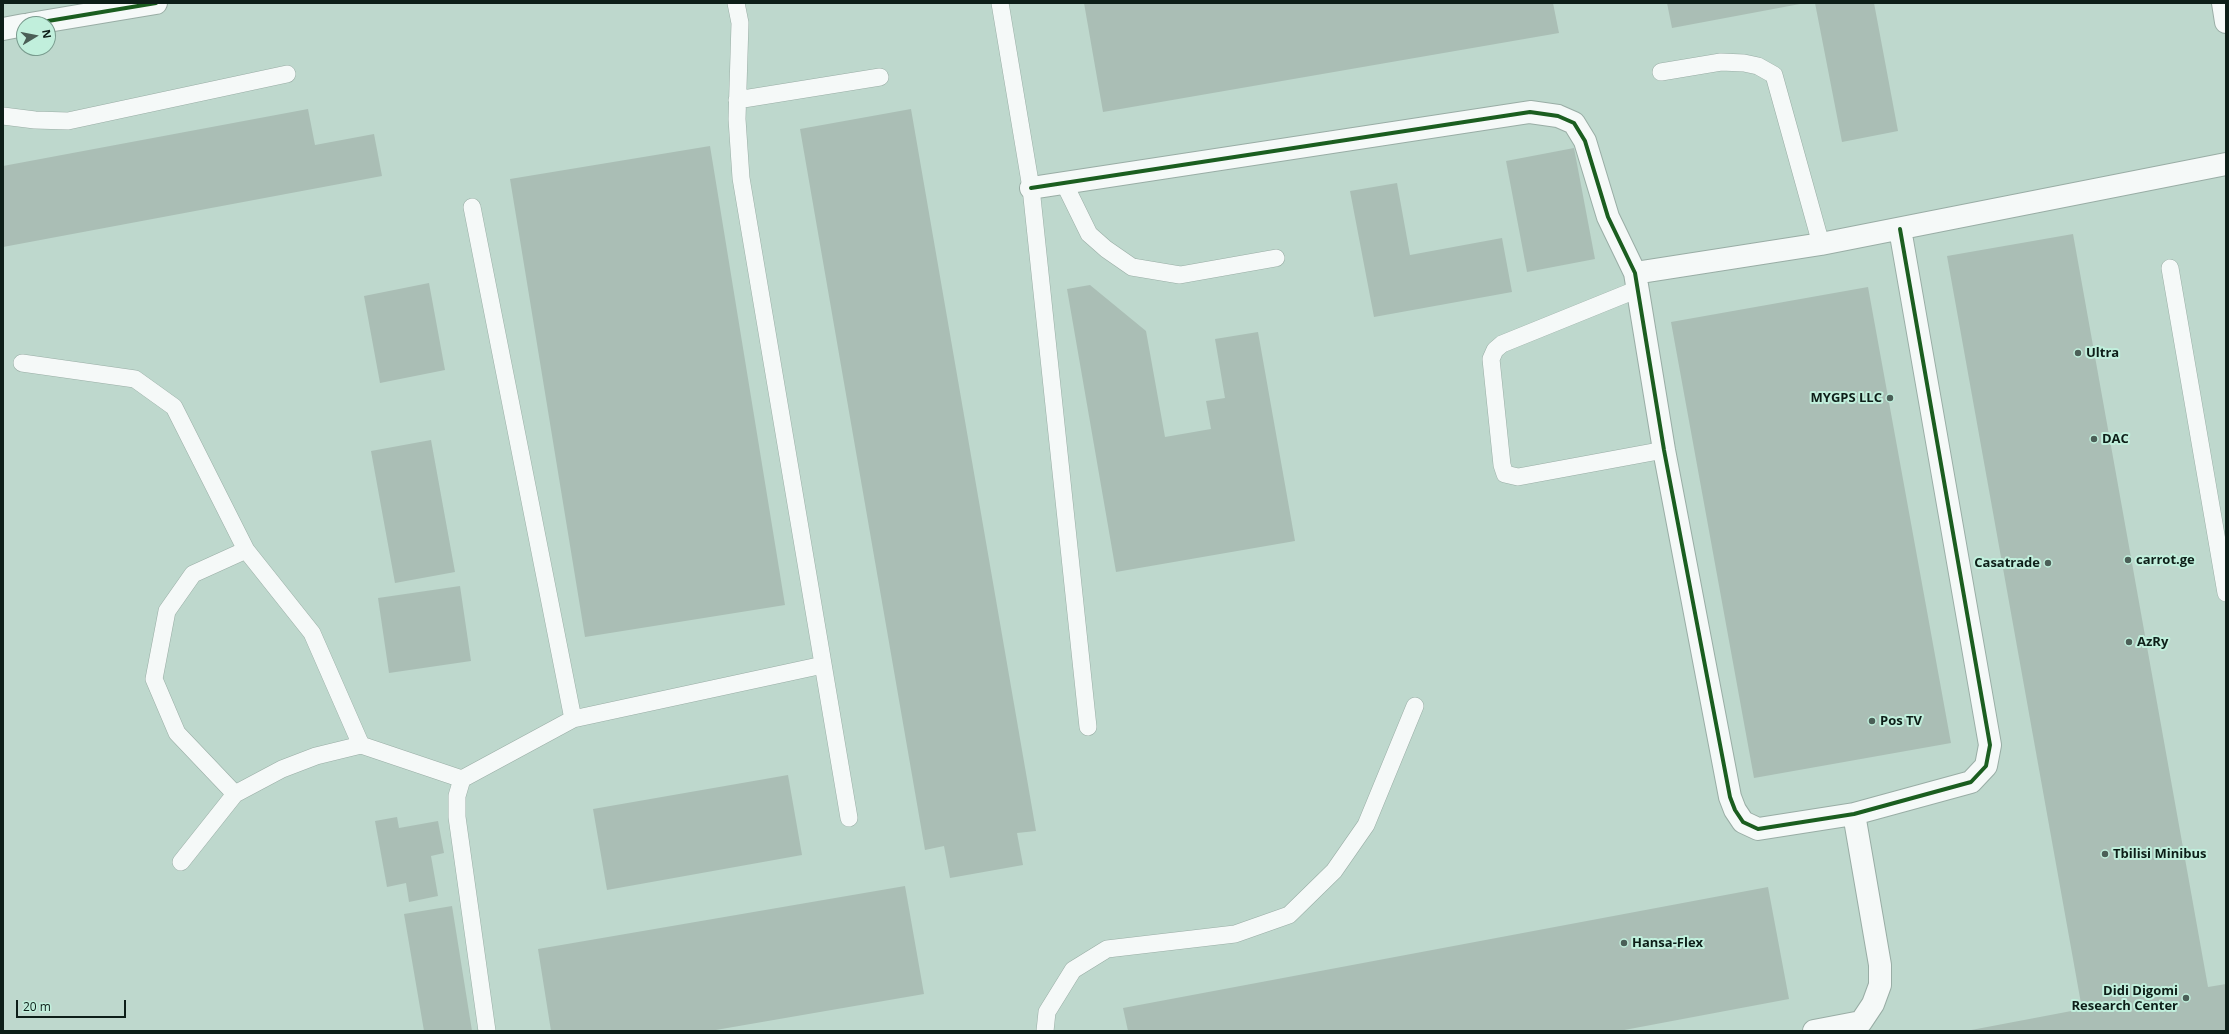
<!DOCTYPE html>
<html>
<head>
<meta charset="utf-8">
<style>
  body { margin:0 }
  #map { position:relative; width:2229px; height:1034px; overflow:hidden; background:#bed8cd; font-family:"Open Sans",sans-serif }
  canvas { display:block }
  .frame { position:absolute; inset:0; border:4px solid #0d1e18; pointer-events:none }
  .north { position:absolute; left:16px; top:16px; width:40px; height:40px; box-sizing:border-box; background:#c1efdc; border:1px solid #799b8e; border-radius:50%; rotate:80deg; font-size:11px; font-weight:700; line-height:16px; text-align:center; color:#0d1e18 }
  .north::after { content:''; display:block; margin:auto; width:14px; height:18px; background:#4b5f57; clip-path:polygon(50% 0,100% 100%,50% 72%,0 100%) }
  .scale { position:absolute; left:16px; top:1000px; width:110px; height:18px; box-sizing:border-box; border:2px solid #0d1e18; border-top:0; padding-left:5px; font-size:12px; line-height:14px; white-space:nowrap; color:#0d1e18; -webkit-text-stroke:3px #c1efdc; paint-order:stroke }
</style>
</head>
<body>
<div id="map">
<canvas width="2229" height="1034"></canvas>
<div class="frame"></div>
<div class="north">N</div>
<div class="scale">20 m</div>
</div>
<script>
const c = document.querySelector('canvas').getContext('2d');
c.lineJoin = 'round';
function fillPath(path, color) {
  c.fillStyle = color;
  c.fill(path, 'evenodd');
}
function shape(rows) {
  const path = new Path2D();
  for (const r of rows) {
    path.moveTo(r[0], r[1]);
    for (let i = 2; i < r.length; i += 2) path.lineTo(r[i], r[i + 1]);
  }
  return path;
}
function trace(path, color, width, dash) {
  c.strokeStyle = color;
  c.lineWidth = width;
  c.lineCap = dash ? 'butt' : 'round';
  c.setLineDash(dash || []);
  c.stroke(path);
}
function label(font, color, halo, rows, align = 'center') {
  c.font = font + ' "Open Sans",sans-serif';
  c.lineWidth = 4;
  c.setLineDash([]);
  c.textBaseline = 'middle';
  c.strokeStyle = halo;
  c.fillStyle = color;
  for (const [text, x, y, turn = 0] of rows) {
    c.save();
    c.translate(x, y);
    c.rotate((+turn || 0) * Math.PI / 180);
    c.textAlign = isNaN(turn) ? turn : align;
    if (halo) c.strokeText(text, 0, 0);
    c.fillText(text, 0, 0);
    c.restore();
  }
}
const building = shape([
  [1084,3,1553,3,1559,33,1103,112],
  [1667,3,1800,3,1800,4,1672,28],
  [1815,3,1874,3,1898,131,1842,142],
  [308,109,315,145,374,134,382,176,3,247,3,166],
  [911,109,1036,831,1017,833,1023,865,950,878,944,846,925,850,800,129],
  [710,146,785,605,585,637,510,179],
  [1574,148,1595,259,1527,272,1506,161],
  [1397,183,1410,255,1502,238,1512,292,1374,317,1350,191],
  [2073,234,2208,987,2226,984,2226,1031,1966,1031,2082,1009,1947,256],
  [429,283,445,370,380,383,364,296],
  [1090,285,1146,331,1165,437,1211,429,1206,401,1225,398,1215,339,1258,332,1295,541,1116,572,1067,289],
  [1868,287,1951,743,1754,778,1671,322],
  [431,440,455,572,395,583,371,451],
  [460,586,471,661,389,673,378,598],
  [788,775,802,855,607,890,593,809],
  [397,817,399,828,438,821,444,853,431,856,438,896,409,902,406,883,387,887,375,821],
  [905,886,924,994,710,1031,551,1031,538,949],
  [1768,887,1789,999,1619,1031,1128,1031,1123,1008],
  [452,906,472,1031,424,1031,404,914]
]);
const service = shape([
  [736,3,740,23,737,119,741,178,849,818],
  [1000,3,1031,188,1088,727],
  [1661,72,1721,62,1744,63,1758,66,1774,75,1821,244],
  [737,100,880,77],
  [3,116,35,120,68,121,287,74],
  [1064,183,1089,234,1106,249,1132,267,1180,275,1276,258],
  [472,207,573,719],
  [2170,268,2226,593],
  [1638,289,1502,344,1495,350,1491,359,1502,465,1505,474,1518,477,1664,450],
  [22,363,135,379,174,407,246,550,312,633,361,745],
  [235,794,177,733,154,679,167,611,193,574,246,550],
  [181,862,235,794,282,769,316,756,361,745,462,779],
  [487,1031,457,817,457,796,462,779,573,719,823,665],
  [1045,1031,1047,1012,1073,970,1107,949,1235,934,1289,915,1334,871,1366,825,1415,706]
]);
const minor = shape([
  [30,24,156,3],
  [3,29,24,25],
  [1031,188,1530,112,1558,116,1574,123,1585,141,1608,217,1635,273,1664,450,1730,797,1735,810,1743,822,1758,829,1854,814,1971,782,1986,766,1990,745,1900,229],
  [1635,273,1821,244,2226,164],
  [1814,1031,1861,1022,1873,1004,1880,985,1880,965,1854,814]
]);
const tertiary = shape([
  [2223,3,2226,22]
]);
const cycleway = shape([
  [30,24,156,3],
  [1031,188,1530,112,1558,116,1574,123,1585,141,1608,217,1635,273,1664,450,1730,797,1735,810,1743,822,1758,829,1854,814,1971,782,1986,766,1990,745,1900,229]
]);
const markers = [
  [2078,353,4,"#4b5f57"],
  [1890,398,4,"#4b5f57"],
  [2094,439,4,"#4b5f57"],
  [2128,560,4,"#4b5f57"],
  [2048,563,4,"#4b5f57"],
  [2129,642,4,"#4b5f57"],
  [1872,721,4,"#4b5f57"],
  [2105,854,4,"#4b5f57"],
  [1624,943,4,"#4b5f57"],
  [2186,998,4,"#4b5f57"]
];
const poiNames = [
  ["Ultra",2086,353],
  ["MYGPS LLC",1882,398,"right"],
  ["DAC",2102,439],
  ["carrot.ge",2136,560],
  ["Casatrade",2040,563,"right"],
  ["AzRy",2137,642],
  ["Pos TV",1880,721],
  ["Tbilisi Minibus",2113,854],
  ["Hansa-Flex",1632,943],
  ["Didi Digomi",2178,991,"right"],
  ["Research Center",2178,1006,"right"]
];
fillPath(building, '#aabeb5');
trace(service, '#99ada5', 18);
trace(minor, '#99ada5', 24);
trace(tertiary, '#99ada5', 24);
trace(service, '#f5f9f8', 17);
trace(minor, '#f5f9f8', 22);
trace(tertiary, '#f5f9f8', 22);
trace(cycleway, '#1b5e20', 4);
for (const [x, y, r, color] of markers) {
  const dot = new Path2D();
  dot.arc(x, y, r, 0, 2 * Math.PI);
  c.fillStyle = color;
  c.fill(dot);
  trace(dot, '#c1efdc', 1.5);
}
label('bold 13px', '#0d1e18', '#c1efdc', poiNames, 'left');
</script>
</body>
</html>
